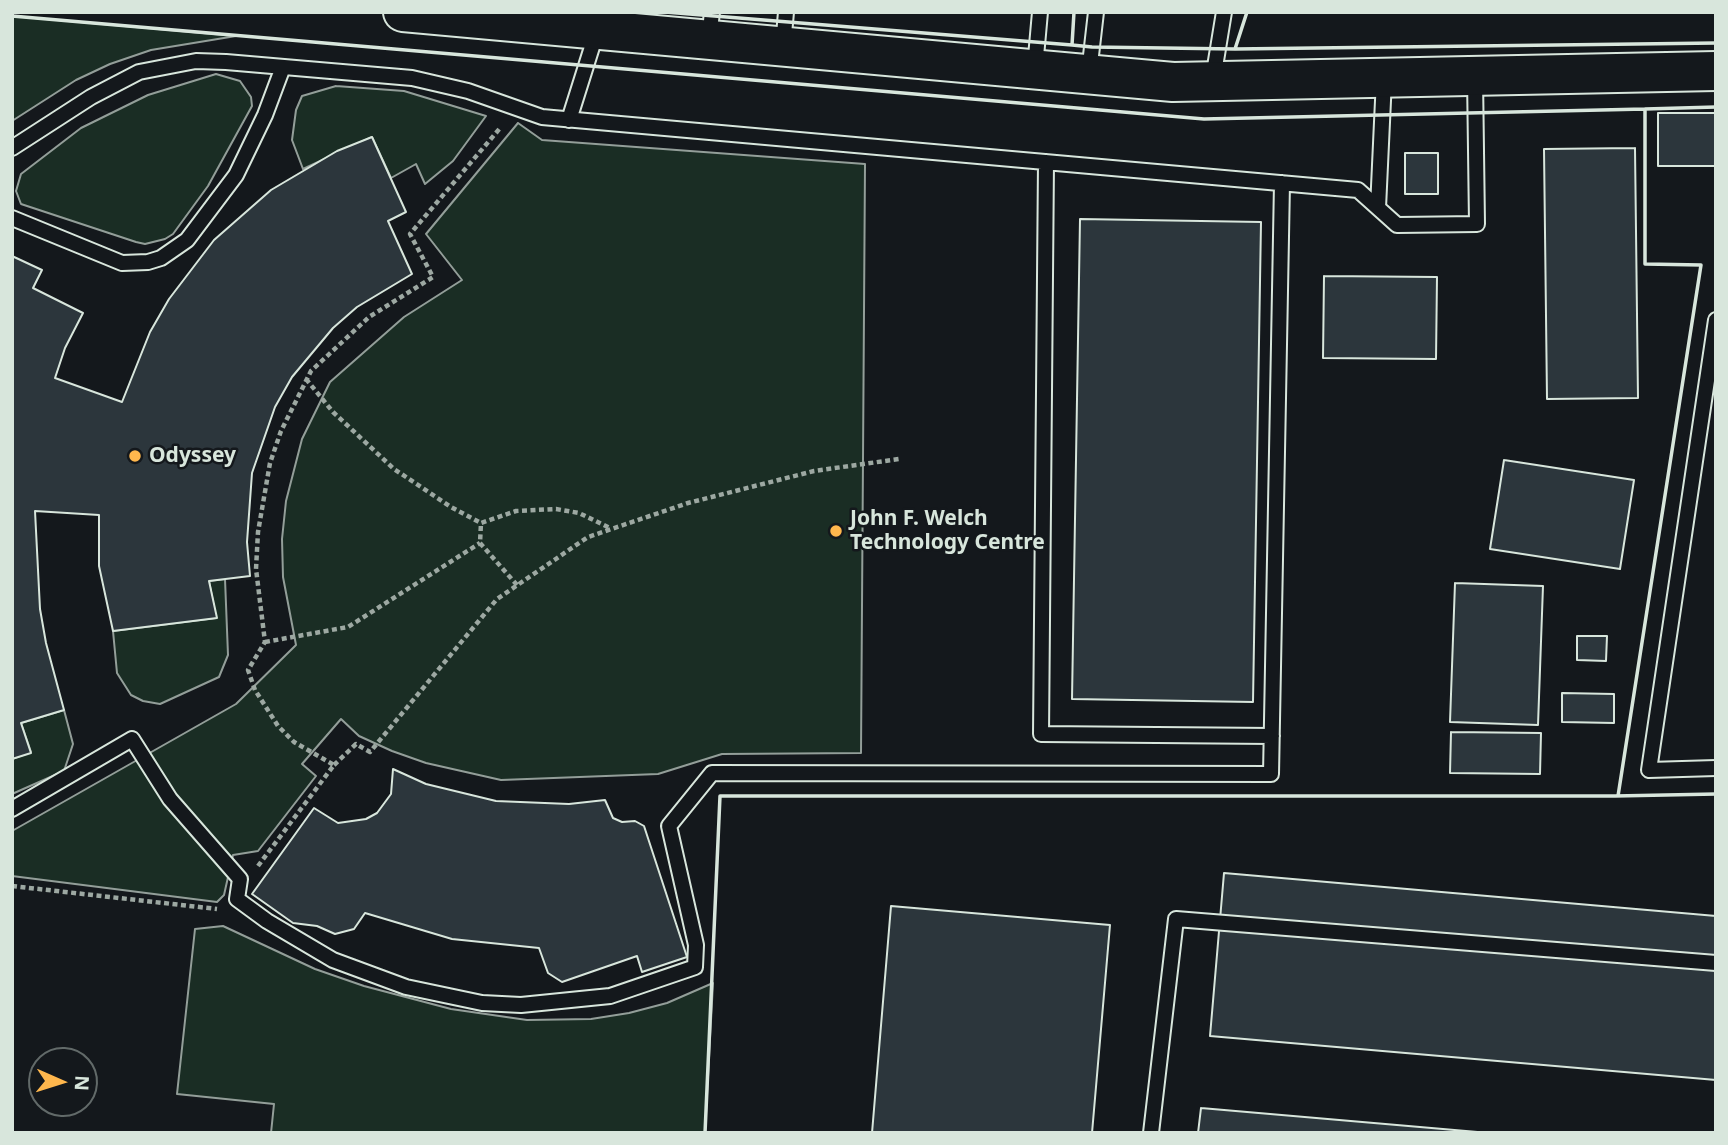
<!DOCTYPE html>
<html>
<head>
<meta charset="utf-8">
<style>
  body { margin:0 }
  #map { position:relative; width:1728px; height:1145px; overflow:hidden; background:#14181c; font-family:"Noto Sans",sans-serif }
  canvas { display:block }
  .frame { position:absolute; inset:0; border:14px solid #d8e6dc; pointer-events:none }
  .north { position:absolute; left:28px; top:1047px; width:70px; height:70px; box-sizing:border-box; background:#14181c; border:2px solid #626a69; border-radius:50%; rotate:93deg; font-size:19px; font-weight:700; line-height:28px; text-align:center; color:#d8e6dc }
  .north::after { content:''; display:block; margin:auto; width:24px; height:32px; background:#ffb74d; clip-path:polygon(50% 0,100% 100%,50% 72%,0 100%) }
</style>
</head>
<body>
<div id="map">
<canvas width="1728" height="1145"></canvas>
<div class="frame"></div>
<div class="north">N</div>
</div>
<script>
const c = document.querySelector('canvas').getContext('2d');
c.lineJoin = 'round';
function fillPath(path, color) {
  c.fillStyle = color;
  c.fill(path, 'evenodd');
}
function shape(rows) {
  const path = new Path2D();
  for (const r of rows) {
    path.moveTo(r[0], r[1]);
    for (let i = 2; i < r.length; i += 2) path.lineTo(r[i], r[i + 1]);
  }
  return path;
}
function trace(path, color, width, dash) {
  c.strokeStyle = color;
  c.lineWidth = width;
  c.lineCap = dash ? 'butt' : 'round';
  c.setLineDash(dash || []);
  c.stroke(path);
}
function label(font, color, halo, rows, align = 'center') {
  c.font = font + ' "Noto Sans",sans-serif';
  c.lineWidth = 5;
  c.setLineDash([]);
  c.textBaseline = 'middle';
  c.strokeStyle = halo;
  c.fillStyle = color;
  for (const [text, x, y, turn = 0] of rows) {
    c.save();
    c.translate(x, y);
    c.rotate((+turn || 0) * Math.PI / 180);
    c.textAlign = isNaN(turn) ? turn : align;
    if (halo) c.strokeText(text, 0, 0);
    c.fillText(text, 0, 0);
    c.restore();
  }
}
const green = shape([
  [12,16,236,36,151,50,110,64,76,80,12,121,12,16],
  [216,74,240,81,251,97,252,106,208,186,173,234,165,239,145,244,136,242,21,204,16,191,21,174,81,128,148,95,216,74],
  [336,86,404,91,486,116,453,161,425,184,416,164,391,178,372,137,303,169,292,140,296,110,302,96,336,86],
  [518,123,542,140,865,164,861,753,722,754,658,774,501,780,426,763,392,751,359,736,341,719,302,764,316,776,258,851,233,855,224,895,217,902,12,876,12,831,236,704,296,645,283,577,282,539,286,501,302,439,330,382,404,317,462,280,426,234,518,123],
  [225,579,228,655,219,677,160,704,143,701,131,695,117,673,113,631,216,618,209,581,225,579],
  [64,710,73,744,64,771,12,794,12,759,31,752,21,723,64,710],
  [223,926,315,969,364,986,451,1009,527,1020,591,1019,629,1013,667,1003,713,983,705,1133,271,1133,274,1104,177,1094,195,929,223,926]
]);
const building = shape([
  [1658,113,1716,113,1716,166,1658,166,1658,113],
  [372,137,406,212,388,221,412,274,357,307,333,328,292,377,275,407,252,473,247,542,250,576,209,581,217,618,113,631,99,566,99,515,35,511,40,609,46,643,64,710,21,723,31,753,12,759,12,256,42,270,33,288,83,313,65,348,55,378,122,402,150,332,169,299,214,240,271,190,337,151,372,137],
  [1635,148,1638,398,1547,399,1544,149,1635,148],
  [1405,153,1438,153,1438,194,1405,194,1405,153],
  [1080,219,1261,222,1253,702,1072,699,1080,219],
  [1324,276,1437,277,1436,359,1323,358,1324,276],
  [1504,460,1634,480,1620,569,1490,549,1504,460],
  [1455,583,1543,586,1538,725,1450,722,1455,583],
  [1577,636,1607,636,1606,661,1577,660,1577,636],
  [1562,693,1614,694,1614,723,1562,722,1562,693],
  [1451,732,1541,733,1540,774,1450,773,1451,732],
  [393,769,426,784,496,801,569,804,605,800,613,818,622,822,635,821,644,826,687,957,642,972,637,956,562,982,548,973,539,948,452,939,365,913,354,929,335,934,317,926,293,923,252,894,314,808,338,823,366,819,377,813,391,794,393,769],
  [1224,873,1716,916,1716,1080,1210,1036,1224,873],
  [891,906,1110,925,1092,1133,872,1133,891,906],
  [1201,1108,1489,1133,1198,1133,1201,1108]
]);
const path = shape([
  [306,379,333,412,394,469,451,507,481,523],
  [517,585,480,543,481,523,516,511,556,509,579,513,610,528],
  [265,642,348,627,480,543],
  [334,765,356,744,370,752,497,599,588,537,688,503,814,471,899,459],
  [258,866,334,765,294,742,278,726,255,690,248,670,265,642,256,569,258,532,270,463,281,431,311,371,369,317,433,277,410,234,501,127],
  [12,886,217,909]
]);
const lane = shape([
  [709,39,712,12],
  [783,46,786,12],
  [1035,68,1040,12],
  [1089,73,1096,12],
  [1213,79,1224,12],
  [569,120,597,31],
  [12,148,91,97,139,72,196,61,226,62,412,78,468,91,542,117,1358,190,1397,225,1477,224,1475,77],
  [1046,162,1041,734,1272,736],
  [1378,208,1384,79],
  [12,218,122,263,148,262,161,258,187,240,236,175,265,115,283,67],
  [1716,320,1649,770,1716,768],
  [12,809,132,739,170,799,240,879,237,899,267,921,333,960,406,987,482,1003,521,1005,610,996,695,967,696,945,669,826,712,773,1271,774,1282,183],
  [1151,1133,1176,919,1716,963]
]);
const secondary = shape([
  [403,12,1173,82,1716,71]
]);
const wall = shape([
  [665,12,1072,45],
  [1074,12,1072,45,1092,47,1235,49,1716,43],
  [12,16,1204,119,1645,109,1645,264,1701,265,1618,796,720,796,705,1133],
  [1235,49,1247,12],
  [1645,109,1716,107],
  [1615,796,1716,794]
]);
const markers = [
  [135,456,7,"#ffb74d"],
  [836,531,7,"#ffb74d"]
];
const poiNames = [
  ["Odyssey",149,456],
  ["John F. Welch",850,519],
  ["Technology Centre",850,543]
];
fillPath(green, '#1a2d24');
trace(green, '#939e99', 2);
fillPath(building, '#2c363c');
trace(building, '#d8e6dc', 2);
trace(lane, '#d8e6dc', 18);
trace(secondary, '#d8e6dc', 42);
trace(path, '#9da8a2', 4.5, [5, 3.5]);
trace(lane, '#14181c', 14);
trace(secondary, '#14181c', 38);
trace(wall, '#d8e6dc', 3.5);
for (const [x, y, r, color] of markers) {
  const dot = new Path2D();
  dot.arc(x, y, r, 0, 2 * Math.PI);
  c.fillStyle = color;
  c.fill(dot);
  trace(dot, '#14181c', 2.5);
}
label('bold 21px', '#d8e6dc', '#14181c', poiNames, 'left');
</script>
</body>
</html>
